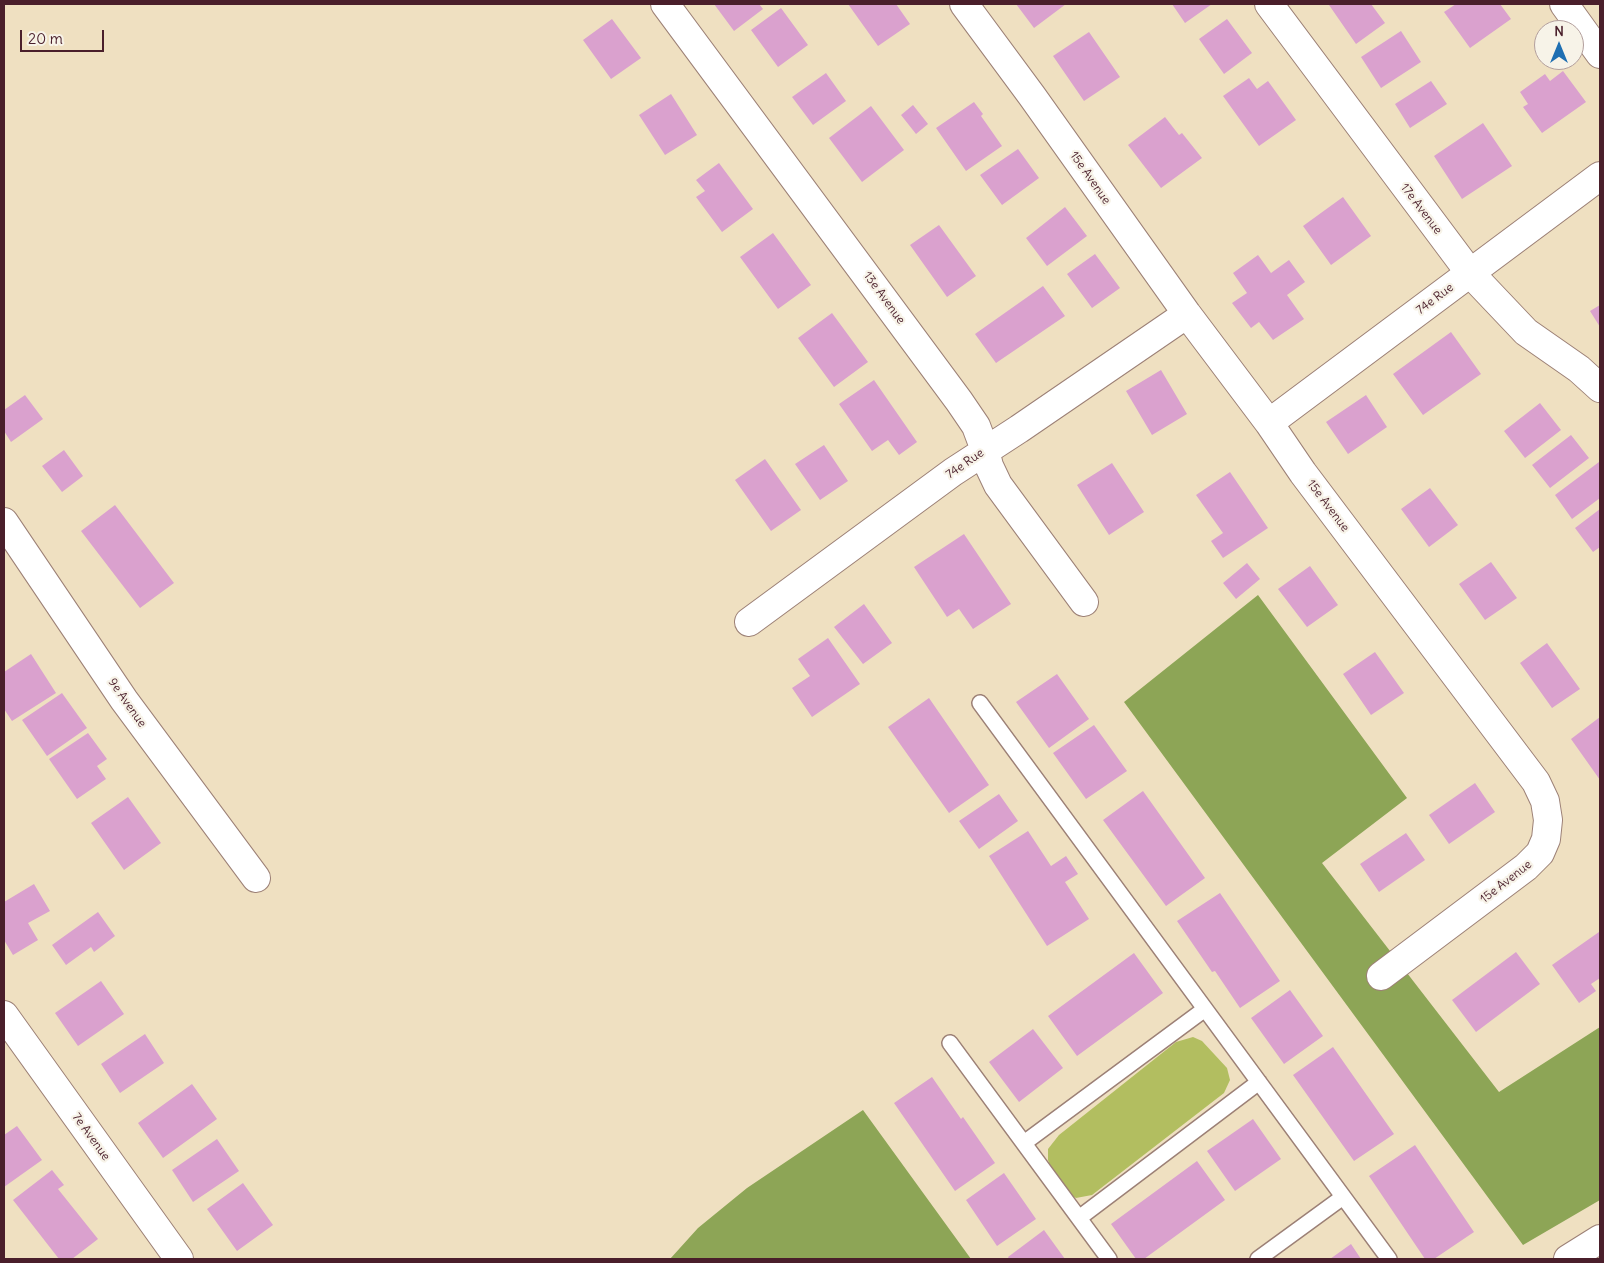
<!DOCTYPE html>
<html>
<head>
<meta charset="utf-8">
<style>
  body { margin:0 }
  #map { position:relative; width:1604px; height:1263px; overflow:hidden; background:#efe0c1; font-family:Delius,sans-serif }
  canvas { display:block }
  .frame { position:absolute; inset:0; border:5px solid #4a1f2b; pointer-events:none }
  .north { position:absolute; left:1534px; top:20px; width:50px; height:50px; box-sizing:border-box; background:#f7f3e8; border:1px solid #b29e9c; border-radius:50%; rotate:0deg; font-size:14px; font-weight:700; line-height:20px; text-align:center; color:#4a1f2b }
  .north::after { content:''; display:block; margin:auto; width:18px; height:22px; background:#1f6fb2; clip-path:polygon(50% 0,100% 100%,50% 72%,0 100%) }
  .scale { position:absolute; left:20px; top:30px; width:84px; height:22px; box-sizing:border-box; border:2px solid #4a1f2b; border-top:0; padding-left:6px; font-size:15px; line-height:18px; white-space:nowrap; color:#4a1f2b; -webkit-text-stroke:4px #f7f3e8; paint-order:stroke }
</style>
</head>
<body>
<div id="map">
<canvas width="1604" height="1263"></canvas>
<div class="frame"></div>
<div class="north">N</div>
<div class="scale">20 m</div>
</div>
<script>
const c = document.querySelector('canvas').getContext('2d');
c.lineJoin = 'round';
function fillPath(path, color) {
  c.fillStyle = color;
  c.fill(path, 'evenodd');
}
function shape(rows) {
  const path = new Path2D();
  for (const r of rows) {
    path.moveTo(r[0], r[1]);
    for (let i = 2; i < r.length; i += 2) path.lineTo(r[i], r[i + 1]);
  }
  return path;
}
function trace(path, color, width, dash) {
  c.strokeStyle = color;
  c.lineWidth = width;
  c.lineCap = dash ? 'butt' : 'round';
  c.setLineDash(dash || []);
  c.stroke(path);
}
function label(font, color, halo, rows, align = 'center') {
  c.font = font + ' Delius,sans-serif';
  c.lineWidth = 4.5;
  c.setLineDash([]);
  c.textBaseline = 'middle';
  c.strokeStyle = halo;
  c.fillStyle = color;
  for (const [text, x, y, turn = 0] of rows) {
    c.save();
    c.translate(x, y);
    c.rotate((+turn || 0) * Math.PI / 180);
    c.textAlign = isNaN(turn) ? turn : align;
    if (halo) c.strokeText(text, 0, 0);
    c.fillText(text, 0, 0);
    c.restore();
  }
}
const green = shape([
  [1193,1037,1202,1041,1227,1068,1230,1080,1224,1093,1092,1195,1076,1198,1066,1192,1051,1169,1048,1160,1048,1149,1059,1135,1176,1042]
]);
const forest = shape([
  [1258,595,1407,798,1322,863,1499,1092,1600,1027,1600,1200,1523,1245,1124,702],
  [863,1110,971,1259,670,1259,698,1228,747,1188]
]);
const building = shape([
  [714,4,759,4,763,9,734,31],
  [848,4,896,4,910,24,878,46],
  [1016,4,1066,4,1034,28],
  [1172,4,1212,4,1185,23],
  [1331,4,1371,4,1385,23,1356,44,1329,5],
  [1456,4,1500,4,1511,19,1470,48,1444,12],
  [781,8,808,45,778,67,751,30],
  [612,19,641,58,611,79,583,40],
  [1227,19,1252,53,1224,74,1199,39],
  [1401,31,1421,62,1381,88,1361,57],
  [1089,32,1120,77,1084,101,1053,56],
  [1563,71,1586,102,1542,133,1523,107,1528,104,1520,92,1545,74,1550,81],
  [826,73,846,101,813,125,792,97],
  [1249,78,1257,89,1268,81,1296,120,1259,146,1223,96],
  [1431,81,1447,104,1410,128,1395,104],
  [671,94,697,135,665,155,639,115],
  [974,102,983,114,981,116,1002,146,966,171,936,128],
  [913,105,928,124,916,134,901,115],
  [871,106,904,150,862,182,829,138],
  [1165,117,1179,135,1182,133,1202,158,1161,188,1128,145],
  [1483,123,1512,166,1462,199,1434,156],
  [1018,149,1039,178,1002,205,980,175],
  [719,163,753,209,722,232,696,197,705,191,696,180],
  [1343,197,1371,236,1331,265,1303,226],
  [1065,207,1087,236,1047,266,1026,238],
  [939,225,976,276,947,297,910,245],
  [773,233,811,285,778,309,740,257],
  [1095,254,1120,288,1092,308,1067,274],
  [1258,255,1271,273,1289,260,1305,282,1287,295,1304,319,1273,340,1259,322,1251,328,1232,303,1247,293,1233,273],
  [1043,286,1065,316,996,363,975,334],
  [1600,305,1600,327,1590,311],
  [832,313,868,362,834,387,798,338],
  [1451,332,1481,374,1423,415,1393,374],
  [1161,370,1187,414,1152,435,1126,391],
  [874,380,917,442,899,455,888,440,872,451,839,404],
  [25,395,43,419,11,442,4,431,4,410],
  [1366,395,1387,427,1348,454,1326,422],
  [1540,403,1561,430,1525,458,1504,431],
  [1571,435,1589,458,1550,488,1532,465],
  [824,445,848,481,820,500,795,464],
  [64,450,83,476,62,492,42,466],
  [765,459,801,510,771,531,735,480],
  [1599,462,1600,463,1600,498,1572,519,1555,495],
  [1112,463,1144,512,1109,535,1077,485],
  [1230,472,1268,528,1223,558,1211,541,1223,533,1196,495],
  [1430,488,1458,525,1429,547,1401,509],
  [115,505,174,583,140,608,81,531],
  [1600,509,1600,547,1593,552,1575,528],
  [964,534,1011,604,973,629,959,609,947,617,914,567],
  [1491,562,1517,598,1485,620,1459,584],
  [1247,563,1260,579,1236,599,1223,583],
  [1310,566,1338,605,1307,627,1278,589],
  [864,604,892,643,863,664,834,627],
  [828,638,860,684,812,717,792,688,810,676,798,659],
  [1547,643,1580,689,1552,708,1520,663],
  [1375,652,1404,693,1371,715,1343,674],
  [31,654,56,693,12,721,4,709,4,672],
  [1057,674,1089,719,1049,748,1016,702],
  [62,693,87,728,47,756,22,720],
  [929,698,989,785,949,813,888,727],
  [1600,717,1600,780,1571,739],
  [1094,725,1127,771,1086,799,1053,753],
  [88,733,107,759,97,766,106,779,77,799,49,759],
  [1475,783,1495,812,1449,844,1429,815],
  [1143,791,1205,878,1166,906,1103,820],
  [999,794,1018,821,979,849,959,821],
  [128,797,161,843,124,870,91,823],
  [1028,831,1051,866,1066,856,1078,874,1065,882,1089,919,1047,946,989,856],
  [1406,833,1425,860,1379,892,1360,864],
  [34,884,50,911,28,923,38,940,13,955,4,940,4,902],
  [1220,893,1280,981,1240,1008,1215,971,1212,972,1177,921],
  [98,912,115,936,94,952,91,947,66,965,52,945],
  [1599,932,1600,978,1591,984,1596,991,1579,1003,1552,965],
  [1516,952,1540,984,1476,1032,1452,1000],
  [1134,953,1163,993,1077,1056,1048,1016],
  [101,981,124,1014,78,1046,55,1013],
  [1290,990,1323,1036,1284,1064,1251,1018],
  [1033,1029,1063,1068,1019,1102,989,1062],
  [145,1034,164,1063,120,1093,101,1064],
  [1333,1047,1394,1134,1354,1161,1293,1075],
  [932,1077,961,1119,963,1117,995,1163,955,1191,894,1103],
  [192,1084,217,1119,163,1158,138,1123],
  [1253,1119,1281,1159,1235,1191,1207,1151],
  [17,1126,42,1160,4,1187,4,1135],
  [217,1139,239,1171,193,1202,172,1170],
  [1415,1145,1474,1232,1434,1259,1425,1259,1369,1176],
  [1197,1161,1225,1200,1144,1259,1136,1259,1111,1224],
  [52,1170,64,1185,58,1189,98,1239,72,1259,59,1259,13,1200],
  [1004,1173,1036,1219,997,1246,966,1200],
  [243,1183,273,1225,237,1251,207,1209],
  [1044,1230,1065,1259,1009,1259,1008,1257],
  [1351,1244,1361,1259,1330,1259]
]);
const service = shape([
  [980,703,1389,1259],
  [950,1043,1109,1259],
  [1024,1143,1205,1009],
  [1079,1218,1259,1082],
  [1258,1259,1343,1197]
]);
const minor = shape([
  [665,4,959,401,976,426,985,450,989,466,998,485,1084,602],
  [964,4,1032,96,1187,314,1269,423,1303,473,1536,782,1545,801,1548,820,1546,839,1540,853,1526,867,1381,976],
  [1269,4,1470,273,1526,332,1579,369,1600,388],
  [1564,4,1600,54],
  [1269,423,1600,176],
  [4,522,124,700,256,878],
  [749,622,953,472,1019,429,1187,314],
  [4,1015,179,1259]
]);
const tertiary = shape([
  [1568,1259,1600,1239]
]);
const streetNames = [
  ["15e Avenue",1090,178,55],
  ["17e Avenue",1421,209,53],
  ["13e Avenue",884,298,54],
  ["74e Rue",1435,299,-37],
  ["74e Rue",965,464,-35],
  ["15e Avenue",1328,506,53],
  ["9e Avenue",127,703,55],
  ["15e Avenue",1506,882,-38],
  ["7e Avenue",91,1137,54]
];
fillPath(green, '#b2be60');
fillPath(forest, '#8da556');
fillPath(building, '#daa1ce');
trace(service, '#9c8076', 18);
trace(minor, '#9c8076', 30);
trace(tertiary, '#9c8076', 30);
trace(service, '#fff', 15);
trace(minor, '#fff', 28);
trace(tertiary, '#fff', 28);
label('12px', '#4a1f2b', '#f7f3e8', streetNames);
</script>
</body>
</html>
